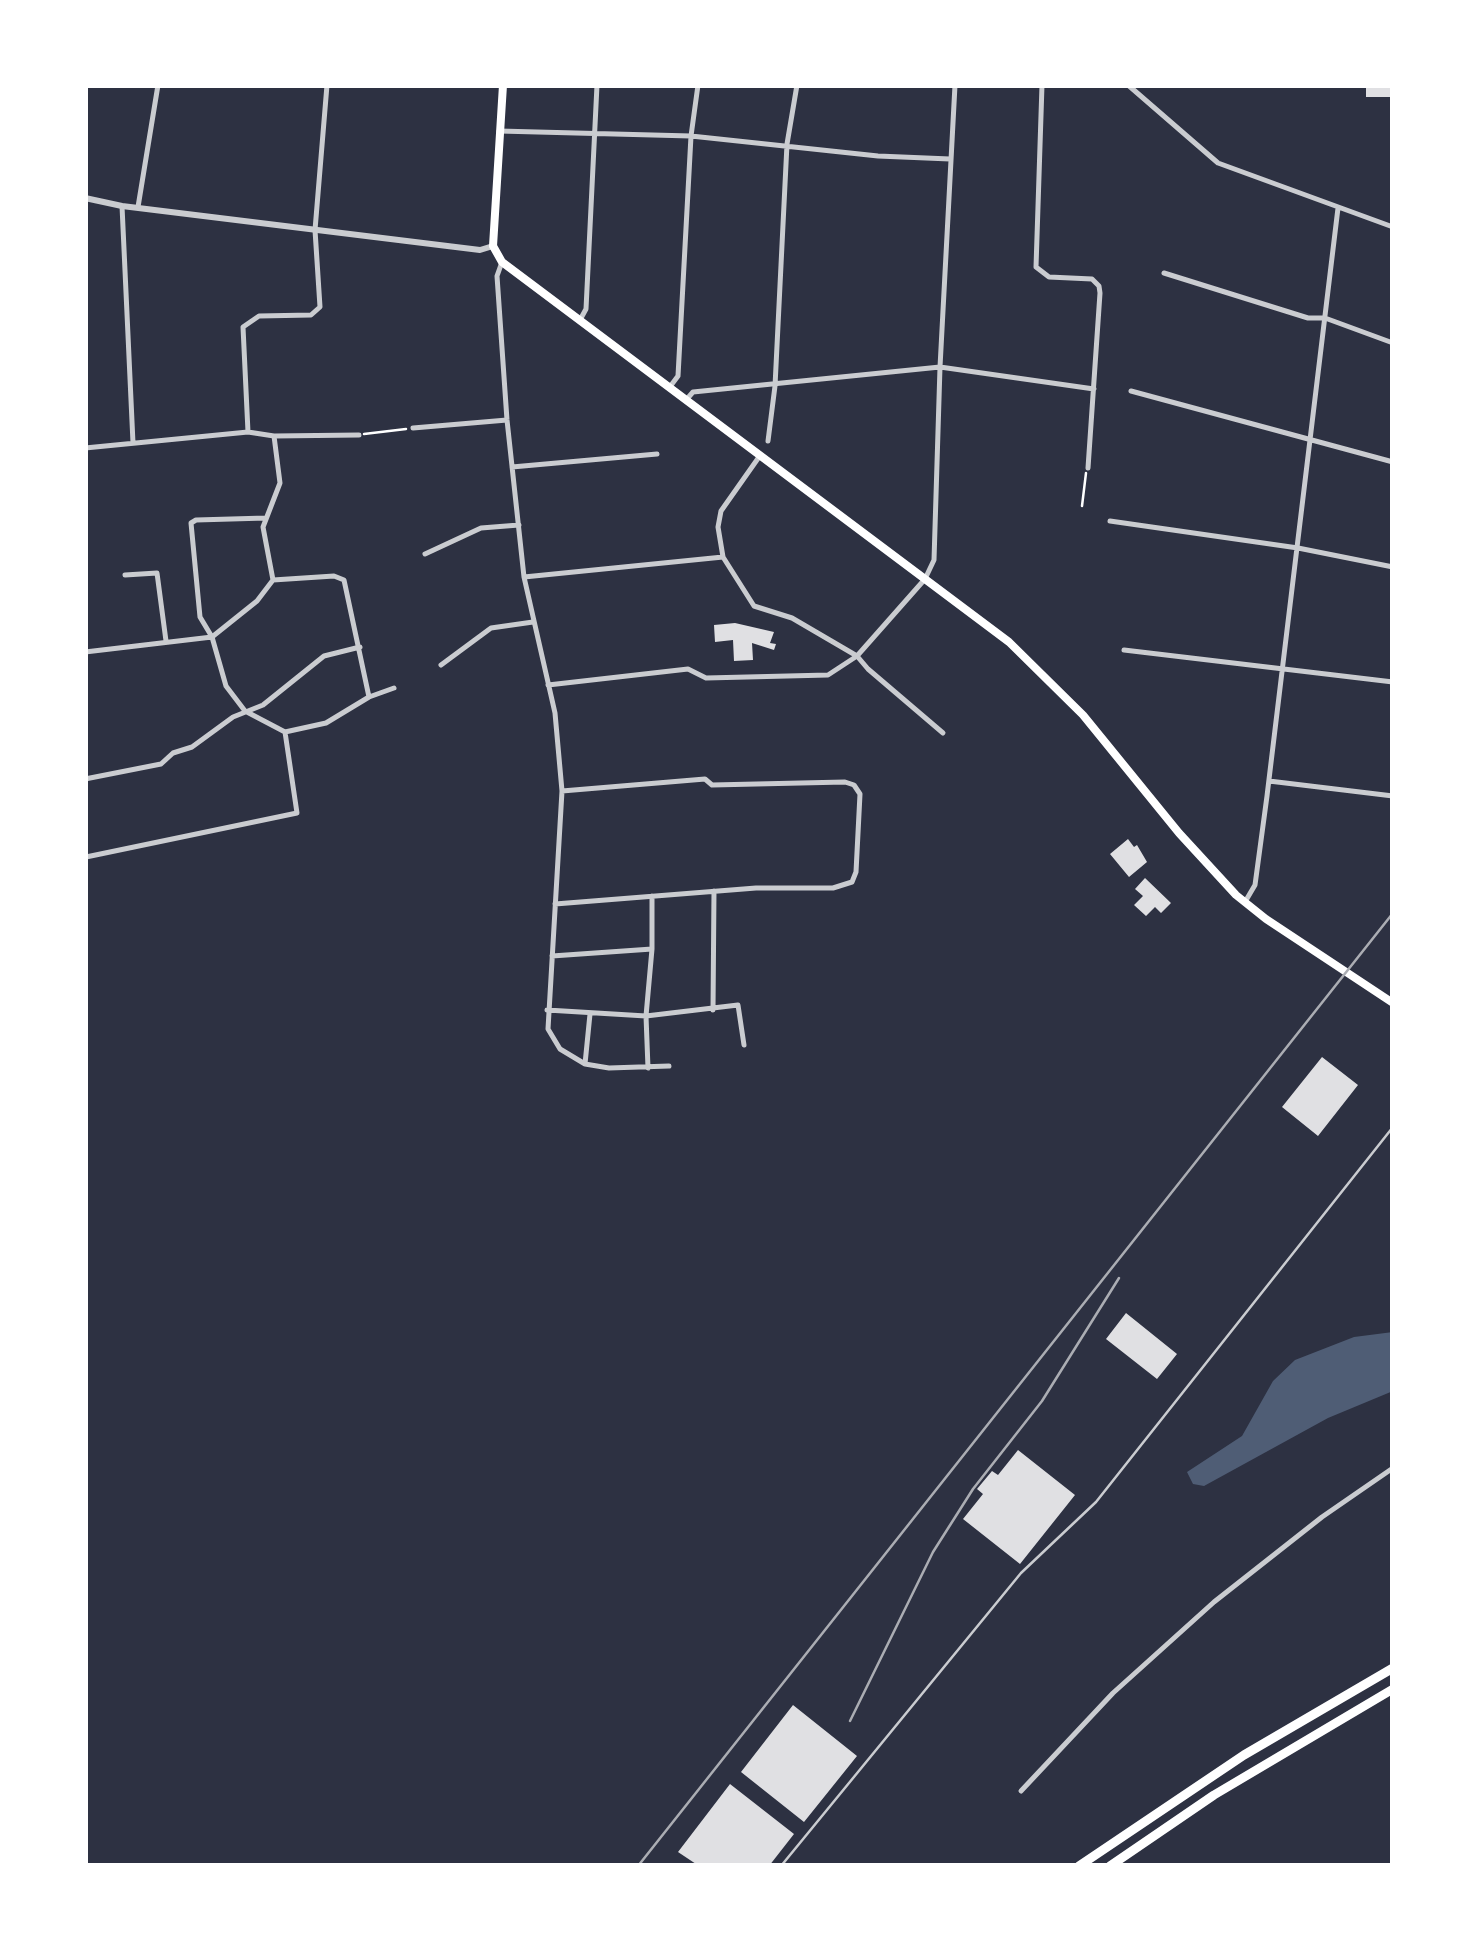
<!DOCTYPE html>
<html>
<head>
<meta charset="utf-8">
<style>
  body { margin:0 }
  #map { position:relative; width:1478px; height:1951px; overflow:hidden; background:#2d3142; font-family:"Noto Sans",sans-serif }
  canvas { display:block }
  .frame { position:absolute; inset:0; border:88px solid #fff; pointer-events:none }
</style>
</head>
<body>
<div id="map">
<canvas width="1478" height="1951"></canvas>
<div class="frame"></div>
</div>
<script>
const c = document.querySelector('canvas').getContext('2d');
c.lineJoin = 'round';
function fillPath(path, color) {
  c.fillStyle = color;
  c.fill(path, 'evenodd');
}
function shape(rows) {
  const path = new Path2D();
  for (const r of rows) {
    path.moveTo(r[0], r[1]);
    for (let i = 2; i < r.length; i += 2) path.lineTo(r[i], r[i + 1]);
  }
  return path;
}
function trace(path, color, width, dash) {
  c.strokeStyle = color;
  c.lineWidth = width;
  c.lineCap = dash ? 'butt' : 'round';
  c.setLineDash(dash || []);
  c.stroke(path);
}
const water = shape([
  [1393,1332,1393,1391,1328,1418,1204,1486,1193,1484,1187,1472,1242,1436,1273,1381,1295,1360,1354,1337]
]);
const building = shape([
  [1366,85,1393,85,1393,97,1366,97],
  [735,623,774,632,770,643,776,644,774,650,752,643,753,660,734,661,733,640,715,642,714,625],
  [1128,839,1134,847,1137,845,1147,862,1129,877,1110,854],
  [1145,878,1171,903,1161,913,1155,907,1146,916,1134,905,1143,896,1135,889],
  [1322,1057,1358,1085,1318,1136,1282,1107],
  [1126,1313,1177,1354,1157,1379,1106,1339],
  [1018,1450,1075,1495,1020,1564,963,1519,983,1494,977,1489,992,1471,998,1475],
  [793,1705,857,1756,804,1822,741,1772],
  [730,1784,794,1834,769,1866,699,1866,678,1852]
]);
const path = shape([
  [364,434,406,429],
  [1082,506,1086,473]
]);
const service = shape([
  [781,1866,1021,1573,1096,1502,1393,1127]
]);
const minor = shape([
  [1042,85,1036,267,1049,277,1092,279,1099,286,1100,293,1088,468],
  [1128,85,1218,163,1393,227],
  [499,131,691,136,878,156,950,159],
  [122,206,133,443],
  [138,207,158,85],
  [502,262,497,276,507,420,524,577,555,713,562,791,548,1029,560,1049,585,1064,609,1068,669,1066],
  [1164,273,1308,318,1325,318,1393,343],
  [580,320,586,309,597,85],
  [669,388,678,376,691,136,698,85],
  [1131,391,1393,462],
  [686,400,693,392,940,367,1094,389],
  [413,428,507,420],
  [248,432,243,327,259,316,311,315,320,307,315,230,327,85],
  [768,441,775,386,787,144,797,85],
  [85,448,248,432,274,436,359,435],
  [759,457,721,511,718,527,723,557,754,606,792,618,857,656,868,669,943,733],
  [512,467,657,454],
  [1110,521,1298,548,1393,567],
  [425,554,481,528,519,525],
  [125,575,157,573,166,641],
  [524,577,723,557],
  [273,580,334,576,344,580,369,697],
  [273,580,263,527,280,483,274,436],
  [1124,650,1393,682],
  [85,652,212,637,257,601,273,580],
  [441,665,491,628,533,622],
  [548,685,688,669,706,678,828,675,857,656,925,579,934,560,940,367,955,85],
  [285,732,326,723,369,697,394,688],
  [85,779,161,764,173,753,192,747,233,717,263,705,324,656,360,647],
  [1269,781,1393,796],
  [85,852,85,862],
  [86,857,297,813,285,732,245,711,226,686,212,637,200,617,191,523,196,520,266,518],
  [1245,902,1255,885,1267,796,1338,208],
  [555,904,756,888,833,888,852,882,856,872,860,794,854,785,845,782,712,785,705,779,562,791],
  [552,956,652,949],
  [547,1010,646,1016,738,1005,744,1045],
  [713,1010,714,891],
  [585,1064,590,1014],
  [648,1068,646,1016,652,949,652,896],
  [1021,1791,1113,1693,1214,1602,1322,1517,1393,1468]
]);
const tertiary = shape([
  [85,198,122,206,480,250,493,246]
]);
const secondary = shape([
  [503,85,493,246,502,262,1009,642,1083,715,1179,833,1236,895,1266,919,1393,1003]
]);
const motorway = shape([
  [1079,1866,1244,1755,1393,1668],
  [1110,1866,1214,1795,1393,1689]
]);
const rail = shape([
  [850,1721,933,1552,973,1489,1042,1401,1119,1278],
  [638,1866,1393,913]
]);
fillPath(water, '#4f5d75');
fillPath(building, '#e0e0e3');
trace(path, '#fff', 2.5);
trace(service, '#caccd0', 2.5);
trace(minor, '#caccd0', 5);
trace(tertiary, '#caccd0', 6);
trace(secondary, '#fff', 8);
trace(motorway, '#fff', 9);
trace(rail, '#abadb3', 2.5);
</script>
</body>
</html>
